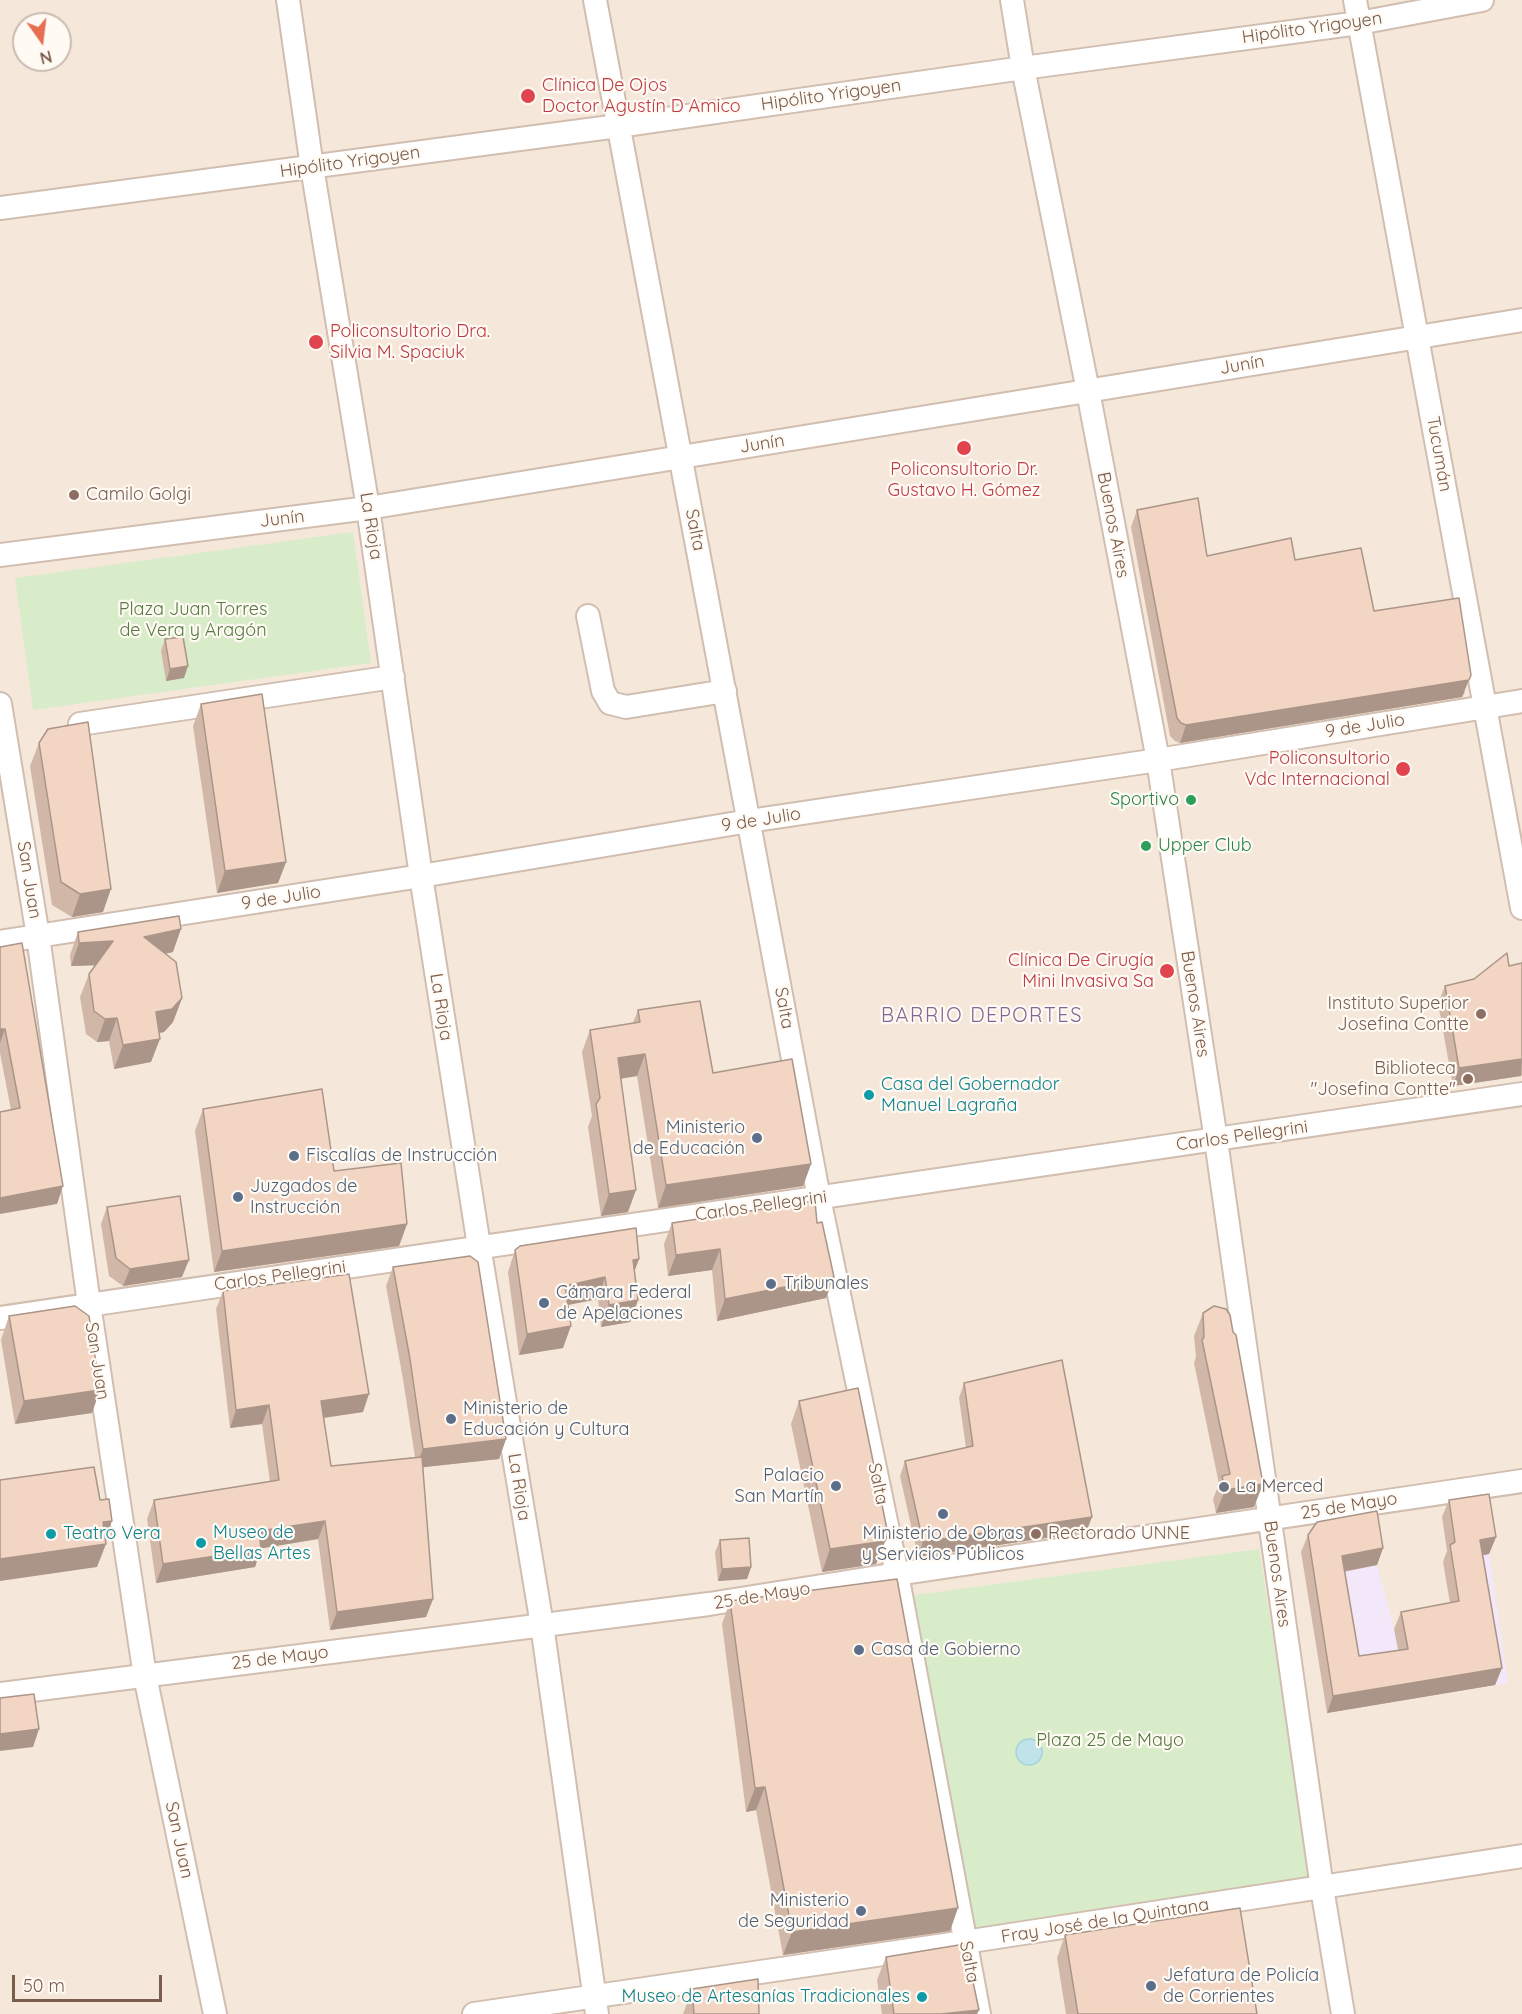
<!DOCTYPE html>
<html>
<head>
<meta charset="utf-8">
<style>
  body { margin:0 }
  #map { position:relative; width:1522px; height:2014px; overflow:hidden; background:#fdf6ec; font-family:Quicksand,sans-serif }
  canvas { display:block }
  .north { position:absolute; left:12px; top:12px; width:60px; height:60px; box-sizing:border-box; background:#fffaf3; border:2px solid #cabbb1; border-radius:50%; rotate:166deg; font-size:16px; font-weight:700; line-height:24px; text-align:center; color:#7a5c4d }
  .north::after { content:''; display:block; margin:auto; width:21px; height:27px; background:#e76f51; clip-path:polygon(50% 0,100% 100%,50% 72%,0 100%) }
  .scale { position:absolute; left:12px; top:1975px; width:150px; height:27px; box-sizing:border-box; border:3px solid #7a5c4d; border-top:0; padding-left:8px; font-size:18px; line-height:21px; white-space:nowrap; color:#7a5c4d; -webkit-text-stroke:4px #fffaf3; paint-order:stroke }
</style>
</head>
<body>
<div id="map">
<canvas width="1522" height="2014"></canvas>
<div class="north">N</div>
<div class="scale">50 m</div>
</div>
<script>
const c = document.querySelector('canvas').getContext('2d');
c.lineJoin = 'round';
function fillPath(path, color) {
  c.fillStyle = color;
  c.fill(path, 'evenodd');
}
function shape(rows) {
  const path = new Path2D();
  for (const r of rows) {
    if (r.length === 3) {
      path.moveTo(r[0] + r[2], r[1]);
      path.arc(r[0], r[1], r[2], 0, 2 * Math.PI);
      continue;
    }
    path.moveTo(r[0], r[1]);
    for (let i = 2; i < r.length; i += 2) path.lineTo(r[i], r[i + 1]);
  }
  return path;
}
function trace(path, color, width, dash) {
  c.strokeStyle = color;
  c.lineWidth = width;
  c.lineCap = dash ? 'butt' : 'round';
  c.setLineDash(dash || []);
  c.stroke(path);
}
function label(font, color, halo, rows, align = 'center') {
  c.font = font + ' Quicksand,sans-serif';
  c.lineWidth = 4.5;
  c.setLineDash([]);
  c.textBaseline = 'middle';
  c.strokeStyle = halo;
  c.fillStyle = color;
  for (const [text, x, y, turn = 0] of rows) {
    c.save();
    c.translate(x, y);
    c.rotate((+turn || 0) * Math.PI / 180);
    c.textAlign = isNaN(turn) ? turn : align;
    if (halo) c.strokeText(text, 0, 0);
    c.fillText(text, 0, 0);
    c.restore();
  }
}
const residential = shape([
  [0,0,1522,0,1522,2014,0,2014],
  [24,24,60,24,60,60,24,60]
]);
const education = shape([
  [1483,1511,1508,1683,1327,1713,1301,1552,1371,1529,1377,1565,1394,1629,1453,1619,1443,1562,1448,1560,1442,1517]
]);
const green = shape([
  [353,532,371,663,33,710,15,578],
  [1259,1549,1312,1881,971,1938,907,1596]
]);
const water = shape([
  [1029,1752,13]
]);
const minor = shape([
  [288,0,312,167,368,508,421,876,479,1246,542,1625,597,2014],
  [595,0,819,1198,897,1574,979,2014],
  [1012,0,1023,68,1088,391,1158,760,1216,1140,1322,1888,1343,2014],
  [1355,0,1522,908],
  [0,208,618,126,1023,68,1359,23,1482,0],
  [0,555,368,508,1522,320],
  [588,616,603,691,610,703,626,707,725,691],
  [0,704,38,936,89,1304,145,1676,215,2014],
  [80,724,393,677],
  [0,942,421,876,749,821,1158,760,1522,701],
  [0,1318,1522,1094],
  [0,1694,709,1604,897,1574,1522,1481],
  [474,2014,965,1942,1522,1856]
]);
const wall = shape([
  [1137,510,1207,556,1295,560,1374,611,1465,692,1462,697,1180,743,1175,741,1170,736,1131,527],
  [165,639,184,678,166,681,161,651],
  [201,704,286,862,278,883,217,893,193,726],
  [39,743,103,912,72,917,52,905,30,766],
  [78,932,173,952,165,954,182,998,173,1022,164,1032,159,1033,151,1062,114,1069,109,1041,97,1042,86,1034,80,997,89,974,95,965,71,966,70,955],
  [0,947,57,1204,11,1110,0,1053],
  [1522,963,1522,1075,1521,1076,1453,1086,1438,1003,1445,986,1474,979,1509,966],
  [638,1010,713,1073,811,1164,803,1186,658,1208,637,1076,621,1079,628,1212,601,1216,588,1127,592,1116,582,1052,590,1030,633,1023],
  [203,1109,334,1171,407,1224,399,1246,214,1272,195,1131],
  [107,1207,182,1277,123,1286,109,1276,101,1224],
  [672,1223,826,1298,717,1321,712,1270,668,1276,664,1244],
  [515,1250,639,1259,634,1272,638,1300,630,1322,601,1327,598,1299,568,1305,563,1348,519,1355,508,1272],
  [393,1267,506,1439,499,1459,423,1467,433,1599,426,1617,330,1630,318,1539,261,1548,255,1567,156,1583,147,1519,154,1500,270,1482,262,1424,230,1428,216,1309,223,1291,363,1412,324,1418,331,1466,415,1457,403,1379,386,1286],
  [1203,1313,1254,1507,1216,1513,1213,1499,1219,1484,1194,1363,1196,1357,1194,1336],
  [9,1316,92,1413,15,1424,1,1340],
  [964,1383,1092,1517,1086,1532,918,1557,900,1476,905,1461,966,1448,959,1398],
  [799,1401,888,1534,876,1564,822,1572,791,1424],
  [1449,1500,1496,1537,1489,1554,1483,1555,1502,1668,1495,1685,1327,1713,1301,1552,1308,1535,1383,1548,1377,1565,1344,1572,1359,1656,1398,1650,1394,1629,1401,1612,1450,1603,1443,1562,1447,1551,1442,1517],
  [720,1540,751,1567,747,1579,718,1581,715,1552],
  [730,1601,950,1931,783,1955,756,1810,746,1812,722,1624],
  [1065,1935,1257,2014,1066,2014,1057,1958],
  [886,1957,979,2010,977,2014,882,2014,877,1980],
  [692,1989,759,2014,683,2014]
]);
const shadedWall = shape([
  [188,666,184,678,166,681,170,669],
  [1471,675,1462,697,1180,743,1186,725],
  [286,862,278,883,217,893,225,871],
  [111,889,103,912,72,917,80,894],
  [181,929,173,952,136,960,144,937],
  [113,941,105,965,71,966,79,943],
  [182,998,173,1022,164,1032,148,1035,156,1012],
  [117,1018,109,1041,97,1042,105,1019],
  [0,1029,5,1029,0,1043],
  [160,1039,151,1062,114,1069,123,1045],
  [645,1054,637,1076,610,1080,618,1058],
  [1522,1059,1521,1076,1453,1086,1459,1068],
  [811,1164,803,1186,658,1208,666,1185],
  [63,1186,57,1204,0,1214,0,1198],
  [636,1190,628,1212,601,1216,609,1194],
  [407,1224,399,1246,214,1272,222,1251],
  [720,1249,712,1270,668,1276,676,1255],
  [639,1259,631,1280,633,1260],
  [189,1260,182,1277,123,1286,130,1269],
  [605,1277,598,1299,557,1307,565,1286],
  [834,1277,826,1298,717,1321,725,1299],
  [638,1300,630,1322,601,1327,609,1305],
  [571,1326,563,1348,519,1355,527,1334],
  [100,1390,92,1413,15,1424,24,1401],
  [369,1394,363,1412,315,1419,321,1401],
  [269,1405,262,1424,230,1428,236,1410],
  [506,1439,499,1459,416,1468,423,1449],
  [1263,1484,1254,1507,1216,1513,1225,1490],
  [1092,1517,1086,1532,918,1557,923,1542],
  [112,1521,103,1544,103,1522],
  [325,1521,318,1539,252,1550,259,1531],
  [888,1534,876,1564,822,1572,830,1549],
  [1496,1537,1489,1554,1474,1557,1480,1540],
  [106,1544,97,1567,0,1581,0,1559],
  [1383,1548,1377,1565,1335,1573,1342,1556],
  [261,1549,255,1567,156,1583,163,1564],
  [751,1567,747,1579,718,1581,722,1569],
  [433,1599,426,1617,330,1630,337,1612],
  [1502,1668,1495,1685,1327,1713,1333,1696],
  [39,1729,33,1747,0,1751,0,1734],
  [765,1787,756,1810,746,1812,755,1788],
  [958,1908,950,1931,783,1955,792,1932],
  [979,2010,977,2014,941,2014]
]);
const building = shape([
  [1198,498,1207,556,1291,538,1295,560,1361,548,1374,611,1459,598,1471,675,1469,680,1186,725,1181,723,1177,718,1137,510,1198,498],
  [183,637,188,666,170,669,165,639,183,637],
  [262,694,286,862,225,871,201,704,262,694],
  [88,722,111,889,80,894,61,882,39,743,48,729,88,722],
  [179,916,181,929,144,937,176,962,182,998,172,1009,156,1012,160,1039,123,1045,117,1018,105,1019,94,1011,89,974,113,941,79,943,78,932,179,916],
  [22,943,63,1186,0,1198,0,1112,20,1108,5,1029,0,1029,0,947,22,943],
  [1507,953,1509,966,1522,963,1522,1059,1459,1068,1445,986,1474,979,1507,953],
  [700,1001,713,1073,792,1059,811,1164,666,1185,645,1054,618,1058,636,1190,609,1194,596,1104,600,1098,590,1030,640,1022,638,1010,700,1001],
  [322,1089,334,1171,401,1163,407,1224,222,1251,203,1109,322,1089],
  [180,1196,189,1260,130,1269,116,1258,107,1207,180,1196],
  [815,1201,817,1223,822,1222,834,1277,725,1299,720,1249,676,1255,672,1223,815,1201],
  [636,1228,639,1259,633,1260,638,1300,609,1305,605,1277,565,1286,571,1326,527,1334,515,1250,520,1246,636,1228],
  [470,1256,478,1262,506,1439,423,1449,410,1359,393,1267,470,1256],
  [349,1274,369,1394,321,1401,331,1466,422,1457,433,1599,337,1612,325,1521,259,1531,261,1549,163,1564,154,1500,279,1480,269,1405,236,1410,223,1291,349,1274],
  [75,1306,89,1316,100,1390,24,1401,9,1316,75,1306],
  [1214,1306,1226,1309,1230,1315,1233,1332,1236,1335,1263,1484,1225,1490,1222,1476,1230,1474,1202,1340,1204,1337,1203,1313,1214,1306],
  [1062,1360,1092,1517,923,1542,905,1461,973,1446,964,1383,1062,1360],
  [858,1388,888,1534,885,1541,830,1549,799,1401,858,1388],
  [94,1467,100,1500,109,1499,112,1521,103,1522,106,1544,0,1559,0,1480,94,1467],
  [1489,1494,1496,1537,1480,1540,1502,1668,1333,1696,1308,1535,1317,1522,1377,1511,1383,1548,1342,1556,1359,1656,1408,1649,1401,1612,1459,1601,1450,1545,1455,1542,1449,1500,1489,1494],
  [749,1538,751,1567,722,1569,720,1540,749,1538],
  [897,1579,958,1908,792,1932,765,1787,755,1788,730,1601,897,1579],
  [34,1694,39,1729,0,1734,0,1698,34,1694],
  [1240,1908,1257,2014,1078,2014,1065,1935,1240,1908],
  [965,1944,979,2010,941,2014,894,2014,886,1957,965,1944],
  [758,1979,759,2014,694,2014,692,1989,758,1979]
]);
const markers = [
  [528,96,8,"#e0444e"],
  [316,342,8,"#e0444e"],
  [964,448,8,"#e0444e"],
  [74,495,6,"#8d6e63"],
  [1403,769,8,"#e0444e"],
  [1191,800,6,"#2e9e5b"],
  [1146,846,6,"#2e9e5b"],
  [1167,971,8,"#e0444e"],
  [1481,1014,6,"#8d6e63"],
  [1468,1079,6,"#8d6e63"],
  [869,1095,6,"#0f9aa8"],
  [757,1138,6,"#5c6f8a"],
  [294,1156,6,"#5c6f8a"],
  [238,1197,6,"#5c6f8a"],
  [771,1284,6,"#5c6f8a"],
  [544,1303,6,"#5c6f8a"],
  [451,1419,6,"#5c6f8a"],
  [836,1486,6,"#5c6f8a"],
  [1224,1487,6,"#6b7280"],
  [943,1514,6,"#5c6f8a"],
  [51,1534,6,"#0f9aa8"],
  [1036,1534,6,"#8d6e63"],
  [201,1543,6,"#0f9aa8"],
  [859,1650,6,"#5c6f8a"],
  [861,1911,6,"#5c6f8a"],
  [1151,1986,6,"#5c6f8a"],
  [922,1997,6,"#0f9aa8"]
];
const streetNames = [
  ["Hipólito Yrigoyen",1312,28,-8],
  ["Hipólito Yrigoyen",831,95,-8],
  ["Hipólito Yrigoyen",350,162,-8],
  ["Junín",1242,365,-10],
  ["Junín",762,444,-9],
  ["Tucumán",1439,454,80],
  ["Junín",282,519,-7],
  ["Buenos Aires",1113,525,79],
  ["La Rioja",371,526,81],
  ["Salta",695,530,79],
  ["9 de Julio",1365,726,-9],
  ["9 de Julio",761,820,-9],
  ["San Juan",29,880,81],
  ["9 de Julio",281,898,-9],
  ["Buenos Aires",1195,1004,81],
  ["La Rioja",441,1007,81],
  ["Salta",784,1008,80],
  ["Carlos Pellegrini",1242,1136,-8],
  ["Carlos Pellegrini",761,1206,-8],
  ["Carlos Pellegrini",280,1276,-8],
  ["San Juan",97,1361,81],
  ["Salta",878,1484,78],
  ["La Rioja",519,1487,81],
  ["25 de Mayo",1349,1506,-9],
  ["Buenos Aires",1277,1574,82],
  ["25 de Mayo",762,1596,-9],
  ["25 de Mayo",280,1658,-7],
  ["San Juan",179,1840,78],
  ["Fray José de la Quintana",1105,1921,-9],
  ["Salta",969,1962,79]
];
const healthNames = [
  ["Clínica De Ojos",542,86],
  ["Doctor Agustín D Amico",542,107],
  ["Policonsultorio Dra.",330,332],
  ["Silvia M. Spaciuk",330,353],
  ["Policonsultorio Dr.",964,470,"center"],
  ["Gustavo H. Gómez",964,491,"center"],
  ["Policonsultorio",1390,759,"right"],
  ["Vdc Internacional",1390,780,"right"],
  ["Clínica De Cirugía",1154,961,"right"],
  ["Mini Invasiva Sa",1154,982,"right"]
];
const educationNames = [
  ["Camilo Golgi",86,495],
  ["Instituto Superior",1469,1004,"right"],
  ["Josefina Contte",1469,1025,"right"],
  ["Biblioteca",1456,1069,"right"],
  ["\"Josefina Contte\"",1456,1090,"right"],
  ["Rectorado UNNE",1048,1534]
];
const parkNames = [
  ["Plaza Juan Torres",193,610],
  ["de Vera y Aragón",193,631],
  ["Plaza 25 de Mayo",1110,1741]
];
const leisureNames = [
  ["Sportivo",1179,800],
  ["Upper Club",1158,846,"left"]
];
const cultureNames = [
  ["Casa del Gobernador",881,1085],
  ["Manuel Lagraña",881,1106],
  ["Museo de",213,1533],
  ["Bellas Artes",213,1554],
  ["Teatro Vera",63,1534],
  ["Museo de Artesanías Tradicionales",910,1997,"right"]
];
const serviceNames = [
  ["Ministerio",745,1128,"right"],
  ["de Educación",745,1149,"right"],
  ["Fiscalías de Instrucción",306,1156],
  ["Juzgados de",250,1187],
  ["Instrucción",250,1208],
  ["Tribunales",783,1284],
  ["Cámara Federal",556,1293],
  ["de Apelaciones",556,1314],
  ["Ministerio de",463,1409],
  ["Educación y Cultura",463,1430],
  ["Palacio",824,1476,"right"],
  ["San Martín",824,1497,"right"],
  ["Ministerio de Obras",943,1534,"center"],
  ["y Servicios Públicos",943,1555,"center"],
  ["Casa de Gobierno",871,1650],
  ["Ministerio",849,1901,"right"],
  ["de Seguridad",849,1922,"right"],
  ["Jefatura de Policía",1163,1976],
  ["de Corrientes",1163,1997]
];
const worshipNames = [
  ["La Merced",1236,1487]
];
const neighbourhoodNames = [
  ["BARRIO DEPORTES",982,1016]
];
fillPath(residential, '#f5e8da');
fillPath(education, '#f3e8fa');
fillPath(green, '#d8ecc9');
fillPath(water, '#bfe3e8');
trace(water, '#a5d3da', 1.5);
trace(minor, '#d1beb0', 26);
trace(minor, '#fff', 22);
fillPath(wall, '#d1b7a8');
fillPath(shadedWall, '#aa9588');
fillPath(building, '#f3d5c3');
trace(building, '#aa9588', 1.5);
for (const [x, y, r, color] of markers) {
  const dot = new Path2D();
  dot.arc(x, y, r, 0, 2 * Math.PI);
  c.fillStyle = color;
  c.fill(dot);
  trace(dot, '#fffaf3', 2);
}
label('18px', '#7a5c4d', '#fffaf3', streetNames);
label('18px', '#be3a42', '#fffaf3', healthNames, 'left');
label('18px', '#785e54', '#fffaf3', educationNames, 'left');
label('18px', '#537a41', '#fffaf3', parkNames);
label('18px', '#27864d', '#fffaf3', leisureNames, 'right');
label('18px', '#0d838f', '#fffaf3', cultureNames, 'left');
label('18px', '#4e5e75', '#fffaf3', serviceNames, 'left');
label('18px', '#5b616d', '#fffaf3', worshipNames, 'left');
c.letterSpacing = '1.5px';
label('20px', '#846695', '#fffaf3', neighbourhoodNames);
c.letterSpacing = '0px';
</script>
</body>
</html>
